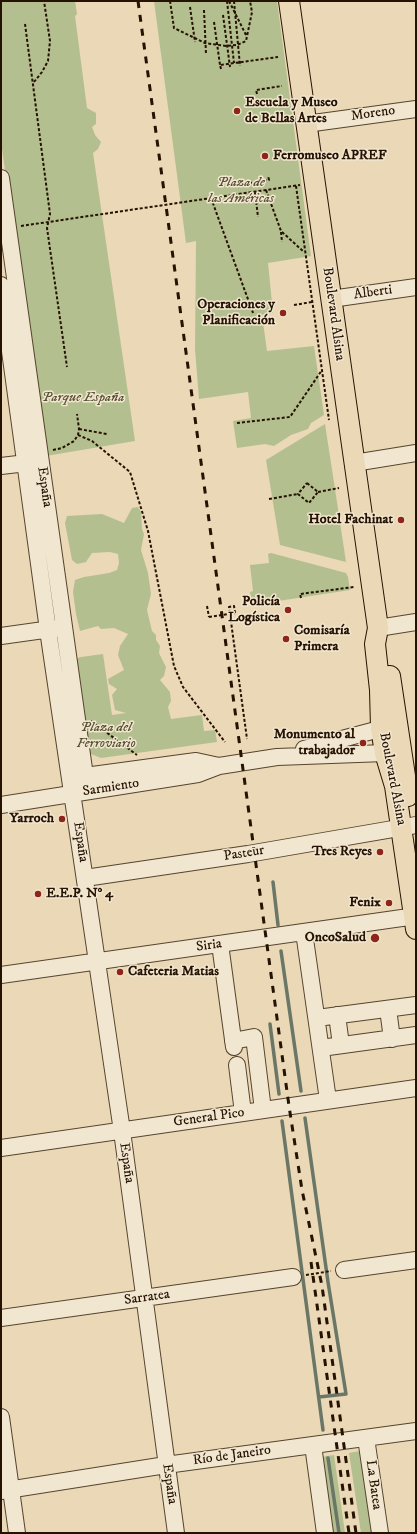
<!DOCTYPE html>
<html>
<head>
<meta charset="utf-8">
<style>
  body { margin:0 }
  #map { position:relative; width:417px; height:1534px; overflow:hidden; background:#ead8b7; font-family:"IM FELL DW Pica",serif }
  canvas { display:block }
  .frame { position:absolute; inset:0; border:2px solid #251200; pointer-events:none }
</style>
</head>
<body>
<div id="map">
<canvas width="417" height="1534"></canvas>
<div class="frame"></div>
</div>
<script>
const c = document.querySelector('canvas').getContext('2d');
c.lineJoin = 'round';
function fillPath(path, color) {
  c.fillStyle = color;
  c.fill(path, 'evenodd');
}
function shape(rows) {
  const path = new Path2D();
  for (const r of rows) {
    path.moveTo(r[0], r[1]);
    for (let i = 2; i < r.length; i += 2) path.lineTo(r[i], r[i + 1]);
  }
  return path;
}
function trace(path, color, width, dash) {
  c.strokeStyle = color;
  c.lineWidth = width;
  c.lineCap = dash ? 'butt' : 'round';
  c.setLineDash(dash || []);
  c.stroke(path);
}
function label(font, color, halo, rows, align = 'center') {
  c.font = font + ' "IM FELL DW Pica",serif';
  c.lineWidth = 3;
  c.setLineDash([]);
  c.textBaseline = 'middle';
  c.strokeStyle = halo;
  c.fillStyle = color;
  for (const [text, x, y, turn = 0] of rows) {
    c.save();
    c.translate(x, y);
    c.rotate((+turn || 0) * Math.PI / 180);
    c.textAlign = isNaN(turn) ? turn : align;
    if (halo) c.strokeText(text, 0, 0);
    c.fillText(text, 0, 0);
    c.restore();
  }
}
const green = shape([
  [1,1,75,1,77,14,75,16,87,108,96,113,96,124,92,127,95,135,101,142,98,149,93,153,135,441,46,456,1,142],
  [154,1,277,1,311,256,268,263,273,313,262,315,267,351,314,346,324,415,311,423,308,429,291,435,274,446,265,444,237,448,233,421,251,418,248,392,199,399,195,349,196,241,186,243],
  [325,424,335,489,346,562,280,545,266,460],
  [138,507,141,512,142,529,144,534,141,550,148,573,151,594,147,610,152,631,156,635,156,640,160,646,159,653,166,667,164,676,160,680,170,692,171,701,168,707,171,719,202,715,204,731,215,730,217,742,101,758,86,752,73,660,81,657,103,654,112,715,126,713,115,710,112,695,117,689,109,684,108,679,124,670,118,655,120,646,128,634,114,628,101,629,98,626,80,631,76,614,73,592,75,580,84,577,109,573,117,570,119,563,118,554,110,552,92,553,86,562,77,564,72,560,65,523,67,516,102,514,124,523,132,508],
  [271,553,346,573,348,577,350,590,252,605,250,592,253,591,250,565,269,563,268,554],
  [365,1450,376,1533,361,1533,349,1453],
  [334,1455,345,1533,330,1533,321,1457]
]);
const stream = shape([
  [273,882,278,925],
  [281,951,301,1091],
  [270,1024,279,1094],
  [305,1118,328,1282,346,1394,319,1397],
  [282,1121,323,1430],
  [328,1458,339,1533]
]);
const path = shape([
  [170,1,174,28,205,43,226,46,237,45,246,41,252,12,250,1],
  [227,1,234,63],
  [229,1,246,35],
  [234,1,240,66],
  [190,7,195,42],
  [204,10,206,54],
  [223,15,230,67],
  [214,22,220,65],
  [25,24,50,214,47,228,67,367],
  [221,69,220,65,278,57],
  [34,82,42,72,48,61,50,41,44,1],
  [257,94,256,90,282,86],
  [249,183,269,180,268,176],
  [296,186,329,420],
  [266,190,281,231,304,252],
  [255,192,258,217],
  [211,198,253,313],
  [21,226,300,185],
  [281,232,282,242],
  [294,305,312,302],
  [237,423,290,417,322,370],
  [79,429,107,434],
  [78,435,92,441,130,472,148,531,174,666,183,687,225,742],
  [53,450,62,448,74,441,78,435,79,429,77,414],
  [307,483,318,492,309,503,298,494,307,483],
  [318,492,339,488],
  [269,499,298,494],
  [301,598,300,594,354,587],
  [207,606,209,617],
  [235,613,234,606,229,607,247,739],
  [91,721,137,755],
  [306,1275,331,1271]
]);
const minor = shape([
  [306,124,416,109],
  [1,178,85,776,73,793],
  [1,285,48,630,122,1131,176,1533],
  [331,299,416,287],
  [354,463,416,453],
  [1,466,35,462],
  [378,628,416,622],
  [1,636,58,628],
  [304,749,391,726],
  [85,776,196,761,219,766],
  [1,805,198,774,219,766,277,757,385,753,396,751],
  [85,878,248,854,416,825],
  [304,932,328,1100],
  [220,944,234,1047],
  [1,975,416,916],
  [388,1009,392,1039],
  [337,1015,341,1045],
  [317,1018,416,1005],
  [233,1041,254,1037,263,1110],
  [321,1048,416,1035],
  [237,1065,243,1113],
  [1,1148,416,1088],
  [344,1270,416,1260],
  [1,1318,293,1277],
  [1,1417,17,1533],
  [366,1438,380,1533],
  [313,1445,325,1533],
  [1,1491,166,1465,416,1431]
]);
const major = shape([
  [289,1,378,628,375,644,380,690,381,728,385,753,395,786,416,929],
  [390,676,408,796]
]);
const rail = shape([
  [138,1,289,1106,302,1190,322,1286,356,1533],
  [311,1262,349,1533]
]);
const pathBridge = shape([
  [209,617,235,613]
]);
const markers = [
  [237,111,4,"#8f2418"],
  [265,156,4,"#8f2418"],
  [283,313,4,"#8f2418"],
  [401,520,4,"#8f2418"],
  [288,610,4,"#8f2418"],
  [286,639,4,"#8f2418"],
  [363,743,4,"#8f2418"],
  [62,819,4,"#8f2418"],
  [380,852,4,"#8f2418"],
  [38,894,4,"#8f2418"],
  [389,903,4,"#8f2418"],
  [375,938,5,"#8f2418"],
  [120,972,4,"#8f2418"]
];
const poiNames = [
  ["Escuela y Museo",245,103,"left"],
  ["de Bellas Artes",245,119,"left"],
  ["Ferromuseo APREF",273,156,"left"],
  ["Operaciones y",275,305],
  ["Planificación",275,321],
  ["Hotel Fachinat",393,520],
  ["Policía",280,602],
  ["Logística",280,618],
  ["Comisaría",294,631,"left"],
  ["Primera",294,647,"left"],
  ["Monumento al",355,735],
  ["trabajador",355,751],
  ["Yarroch",54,819],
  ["Tres Reyes",372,852],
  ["E.E.P. N° 4",46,894,"left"],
  ["Fenix",381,903],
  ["OncoSalud",366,938],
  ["Cafeteria Matias",128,972,"left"]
];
const streetNames = [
  ["Moreno",373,114,-8],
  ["Alberti",373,293,-8],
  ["Boulevard Alsina",333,314,82],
  ["España",44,487,82],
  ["Boulevard Alsina",392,779,79],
  ["Sarmiento",111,788,-9],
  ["España",80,842,82],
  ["Pasteur",244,854,-9],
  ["Siria",209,946,-8],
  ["General Pico",209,1118,-8],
  ["España",126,1163,82],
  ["Sarratea",147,1298,-8],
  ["Río de Janeiro",232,1456,-8],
  ["España",169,1484,82],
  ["La Batea",373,1485,82]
];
const parkNames = [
  ["Plaza de",241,183],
  ["las Américas",241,199],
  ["Parque España",83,398],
  ["Plaza del",106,728],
  ["Ferroviario",106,744]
];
fillPath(green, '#b4bf90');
trace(stream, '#6a7767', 3.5);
trace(minor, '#56442e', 18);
trace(major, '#251200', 22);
trace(path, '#251200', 2, [3, 2]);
trace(minor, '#f1e6d0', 16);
trace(major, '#ead8b7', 20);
trace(rail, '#251200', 3, [7, 7]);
trace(pathBridge, '#251200', 2, [3, 2]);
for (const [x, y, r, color] of markers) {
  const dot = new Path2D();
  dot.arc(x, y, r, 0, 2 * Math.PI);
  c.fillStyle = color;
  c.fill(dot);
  trace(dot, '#f1e6d0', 1.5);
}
label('bold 14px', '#251200', '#f1e6d0', poiNames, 'right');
label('14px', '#251200', '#f1e6d0', streetNames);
label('italic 14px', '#574f32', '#f1e6d0', parkNames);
</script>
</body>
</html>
